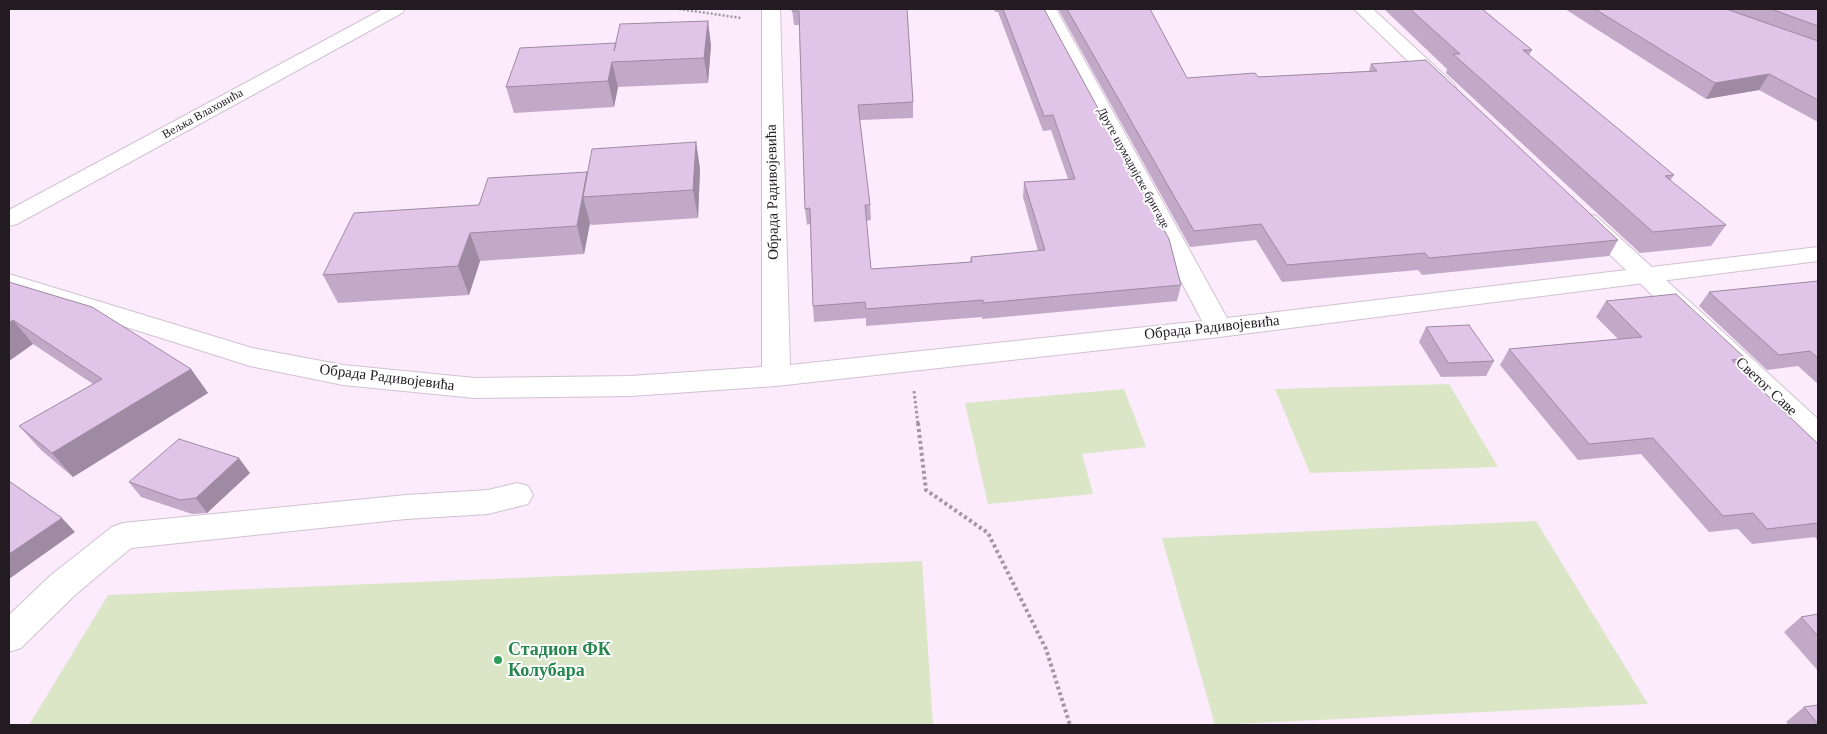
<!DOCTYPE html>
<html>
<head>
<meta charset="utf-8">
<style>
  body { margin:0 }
  #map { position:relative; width:1827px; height:734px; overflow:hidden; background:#fbebfc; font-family:Georgia,serif }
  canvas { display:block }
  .frame { position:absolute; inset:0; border:10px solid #221c22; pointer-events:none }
</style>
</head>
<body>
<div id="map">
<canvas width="1827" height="734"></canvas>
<div class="frame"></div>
</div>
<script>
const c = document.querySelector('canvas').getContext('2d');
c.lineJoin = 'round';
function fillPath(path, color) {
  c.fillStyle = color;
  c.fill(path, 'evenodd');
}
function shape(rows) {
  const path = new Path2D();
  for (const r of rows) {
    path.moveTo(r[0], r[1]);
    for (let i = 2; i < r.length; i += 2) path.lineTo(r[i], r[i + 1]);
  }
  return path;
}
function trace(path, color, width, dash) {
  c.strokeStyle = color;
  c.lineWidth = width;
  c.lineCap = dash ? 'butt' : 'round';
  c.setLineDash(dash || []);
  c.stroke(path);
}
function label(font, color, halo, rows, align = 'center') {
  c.font = font + ' Georgia,serif';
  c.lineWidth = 4;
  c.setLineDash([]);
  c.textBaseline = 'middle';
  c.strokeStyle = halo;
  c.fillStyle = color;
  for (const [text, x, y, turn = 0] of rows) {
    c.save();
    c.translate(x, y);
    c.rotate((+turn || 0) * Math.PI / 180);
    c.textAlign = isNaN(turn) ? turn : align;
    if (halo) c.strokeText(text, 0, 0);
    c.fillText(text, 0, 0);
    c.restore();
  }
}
const green = shape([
  [1449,384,1498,467,1310,473,1275,389],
  [1124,389,1146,447,1082,454,1093,494,988,504,965,403],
  [1536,521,1648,704,1215,725,1162,538],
  [922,561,933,725,29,725,108,595]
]);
const pathFar2 = shape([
  [679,9,741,18]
]);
const pathFar1 = shape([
  [914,391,918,424]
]);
const path = shape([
  [918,423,926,490,988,533,1046,649,1070,725]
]);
const street = shape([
  [762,9,780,9,790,365,1202,321,1038,9,1056,9,1227,318,1818,247,1818,261,1219,337,776,386,631,396,475,398,343,385,250,366,9,290,9,274,252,348,343,365,475,378,631,376,762,367,762,9],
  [517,483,528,486,533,495,528,504,488,514,406,519,131,548,75,595,21,648,9,652,9,615,51,575,112,527,123,523,406,495,488,490,517,483]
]);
const secondary = shape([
  [383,9,405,9,402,13,17,224,9,226,9,210,383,9],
  [1354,9,1373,9,1453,83,1456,87,1453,91,1439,91,1354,9],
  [1588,214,1596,216,1818,419,1818,447,1808,444,1580,226,1576,221,1580,216,1588,214]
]);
const wall = shape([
  [792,9,907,9,913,102,913,118,860,120,870,205,871,220,866,221,871,269,970,262,971,257,1038,251,1023,197,1024,182,1068,179,1051,130,1043,131,998,12,995,12,994,9,1044,9,1181,285,1177,301,982,319,982,317,866,326,866,318,814,322,813,306,810,224,807,225,805,209,799,25,794,25],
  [1058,9,1150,9,1187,78,1258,77,1369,71,1371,64,1618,240,1609,256,1422,275,1418,270,1282,282,1256,240,1190,247],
  [1384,9,1482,9,1532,50,1529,55,1674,175,1670,181,1726,225,1711,246,1640,253,1446,73,1447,69],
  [1565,9,1818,9,1818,122,1759,90,1706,99],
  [711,45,708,83,618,87,614,107,514,113,506,87,520,48],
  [696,142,700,169,698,218,591,225,590,223,584,254,480,261,469,295,338,303,323,275,479,205,587,172],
  [1818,281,1818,384,1798,366,1767,370,1699,306,1709,292],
  [9,282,191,369,208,393,73,477,41,450,19,426,93,384,33,344,9,361],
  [1606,301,1745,358,1738,367,1818,444,1818,541,1815,537,1752,544,1738,529,1709,532,1641,454,1578,460,1500,365,1509,349,1618,339,1596,317],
  [1426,327,1494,361,1486,376,1441,377,1419,342],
  [250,473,207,513,192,514,141,497,129,482],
  [1818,614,1818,671,1784,632,1801,617],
  [1818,705,1818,725,1789,725,1786,722,1804,707]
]);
const shadedWall = shape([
  [708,21,711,45,708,83,704,58],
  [612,62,618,87,614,107,608,81],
  [1769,74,1759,90,1706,99,1715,83],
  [696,142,700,169,698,218,693,190],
  [587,172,583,197,590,223,584,254,577,226],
  [470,233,480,261,469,295,458,266],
  [13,320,33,344,9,361,9,323],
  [191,369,208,393,73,477,52,453],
  [239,458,250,473,207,513,196,498],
  [62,518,75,532,9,579,9,554]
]);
const building = shape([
  [792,9,907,9,913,102,858,105,870,205,865,205,871,269,972,262,971,257,1045,250,1024,182,1075,179,1053,115,1044,116,1003,9,1044,9,1169,239,1181,285,983,303,983,300,866,309,865,302,813,306,810,208,805,209,804,178,799,11,792,11,792,9],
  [1067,9,1150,9,1187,78,1255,73,1258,77,1377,71,1371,64,1426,60,1618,240,1429,258,1425,253,1287,265,1261,224,1194,231,1067,9],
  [1410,9,1482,9,1532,50,1523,50,1674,175,1665,176,1726,225,1653,232,1453,54,1460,54,1410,9],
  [1595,9,1726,9,1818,41,1818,100,1769,74,1715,83,1595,9],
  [1771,9,1818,9,1818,26,1771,9],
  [708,21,704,58,612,62,608,81,506,87,520,48,616,43,614,51,620,24,708,21],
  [696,142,693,190,583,197,592,149,696,142],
  [587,172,577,226,470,233,458,266,323,275,354,213,479,205,488,178,587,172],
  [1818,281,1818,358,1810,351,1779,355,1709,292,1818,281],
  [9,282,92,307,191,369,52,453,19,426,102,379,13,320,9,323,9,282],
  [1676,294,1745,358,1732,360,1743,372,1818,444,1818,523,1767,529,1753,513,1723,516,1653,438,1589,444,1509,349,1642,337,1606,301,1676,294],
  [1469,325,1494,361,1448,363,1426,327,1469,325],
  [179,439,239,458,196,498,180,500,129,482,179,439],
  [9,481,62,518,9,554,9,481],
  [1818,614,1818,636,1801,617,1818,614],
  [1818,705,1818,724,1804,707,1818,705]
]);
const markers = [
  [498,660,5,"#2e9e5b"]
];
const farStreetnames = [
  ["Вељка Влаховића",203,114,-29],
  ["Друге шумадијске бригаде",1133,168,61]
];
const streetNames = [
  ["Обрада Радивојевића",773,192,-91],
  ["Обрада Радивојевића",1212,328,-6],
  ["Обрада Радивојевића",387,378,7],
  ["Светог Саве",1766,387,43]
];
const nearLeisurenames = [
  ["Стадион ФК",508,650],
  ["Колубара",508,671]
];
fillPath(green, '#dae6c6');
trace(street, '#d1c2d2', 2);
trace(secondary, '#d1c2d2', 2);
trace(pathFar2, '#a296a2', 2.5, [2, 2]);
trace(pathFar1, '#a296a2', 3, [2.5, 2.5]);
trace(path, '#a296a2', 4, [3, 3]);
fillPath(street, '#fff');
fillPath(secondary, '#fff');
fillPath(wall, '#c2a9c8');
fillPath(shadedWall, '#9e8aa2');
fillPath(building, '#e1c5e8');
trace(building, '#9e8aa2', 1);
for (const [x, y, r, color] of markers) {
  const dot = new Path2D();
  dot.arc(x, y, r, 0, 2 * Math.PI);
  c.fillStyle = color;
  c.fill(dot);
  trace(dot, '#fefefe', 2);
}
label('12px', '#221c22', '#fefefe', farStreetnames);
label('15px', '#221c22', '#fefefe', streetNames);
label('bold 18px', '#27864d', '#fefefe', nearLeisurenames, 'left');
</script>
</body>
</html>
